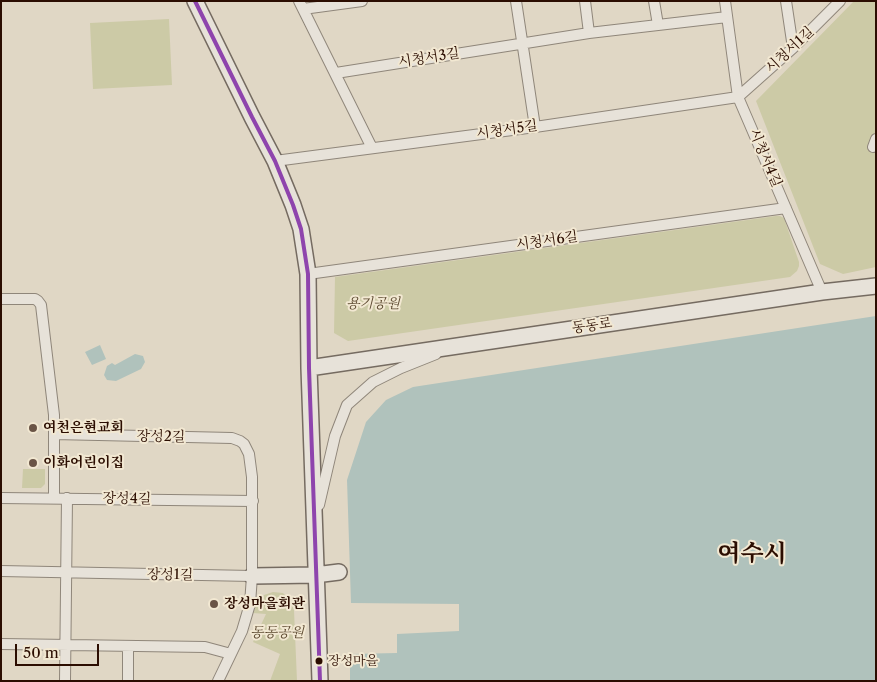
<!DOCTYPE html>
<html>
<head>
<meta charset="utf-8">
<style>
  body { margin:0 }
  #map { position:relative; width:877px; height:682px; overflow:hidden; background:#e0d7c5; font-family:"Libre Caslon Text",serif }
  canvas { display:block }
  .frame { position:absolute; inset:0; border:2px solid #2b0d01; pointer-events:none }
  .scale { position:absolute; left:15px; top:644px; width:84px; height:22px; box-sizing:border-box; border:2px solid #2b0d01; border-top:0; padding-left:6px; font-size:15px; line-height:18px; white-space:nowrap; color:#2b0d01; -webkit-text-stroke:4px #f2e8d2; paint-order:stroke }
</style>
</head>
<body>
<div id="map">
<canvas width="877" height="682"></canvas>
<div class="frame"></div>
<div class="scale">50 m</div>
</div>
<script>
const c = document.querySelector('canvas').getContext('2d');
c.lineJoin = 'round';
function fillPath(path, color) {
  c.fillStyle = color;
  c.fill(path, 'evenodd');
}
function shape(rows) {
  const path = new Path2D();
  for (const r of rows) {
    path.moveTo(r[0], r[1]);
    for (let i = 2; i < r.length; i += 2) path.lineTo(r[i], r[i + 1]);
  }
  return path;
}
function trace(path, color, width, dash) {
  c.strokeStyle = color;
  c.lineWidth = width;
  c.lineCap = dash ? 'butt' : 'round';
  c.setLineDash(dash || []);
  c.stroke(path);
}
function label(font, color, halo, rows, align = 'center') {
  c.font = font + ' "Libre Caslon Text","Noto Serif KR",serif';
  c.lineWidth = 4;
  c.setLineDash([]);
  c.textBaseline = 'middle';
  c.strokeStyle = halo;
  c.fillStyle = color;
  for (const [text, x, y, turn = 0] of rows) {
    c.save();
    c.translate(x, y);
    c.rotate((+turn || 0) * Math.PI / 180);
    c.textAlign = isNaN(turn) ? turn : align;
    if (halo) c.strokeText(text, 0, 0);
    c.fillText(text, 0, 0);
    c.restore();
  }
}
const green = shape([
  [854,1,876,1,876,267,843,274,820,264,756,101],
  [169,19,172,85,93,89,90,23],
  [776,216,780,216,784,218,799,262,799,266,797,271,790,277,348,341,334,333,335,277],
  [23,469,45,469,45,484,41,488,22,488],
  [273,592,283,593,290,600,294,610,297,681,270,681,280,654,253,642,266,614,253,613,258,600,264,595]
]);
const water = shape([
  [876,316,876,681,350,681,350,654,397,653,397,634,459,631,459,604,351,603,347,480,366,422,386,400,413,387],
  [100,345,106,359,92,365,85,352],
  [135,354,143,356,145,362,141,369,116,381,107,380,104,375,107,366,112,363,115,365]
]);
const street = shape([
  [299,1,372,148],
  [516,1,535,127],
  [585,1,589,33],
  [654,1,658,25],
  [725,1,738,97,822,292],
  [786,1,793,48],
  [303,9,362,1],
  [336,73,589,33,727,17],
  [738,97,793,48,840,1],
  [873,147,876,139],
  [275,161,535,127,738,97],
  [308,274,786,208],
  [1,299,35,299,38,301,41,305,54,415,54,434,232,438,240,441,244,444,249,454,252,477,252,576,250,604,242,631,218,681],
  [1,498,253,501],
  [54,498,54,434],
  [319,505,335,436,347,405,373,382,401,368,436,354],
  [1,571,252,576],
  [1,644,205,647,231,654],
  [65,681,67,498],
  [128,681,128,646]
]);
const secondary = shape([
  [195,1,252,117,275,161,293,205,301,229,308,274,309,368,320,681],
  [309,368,822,292,876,286],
  [252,576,315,575,339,572]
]);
const bus1 = shape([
  [195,1,252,117,275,161,293,205,301,229,308,274,309,368,320,681]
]);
const markers = [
  [33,428,5,"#6a5446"],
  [33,463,5,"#6a5446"],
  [214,604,5,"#6a5446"],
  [319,661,4.5,"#2b0d01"]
];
const busNames = [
  ["장성마을",328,661]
];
const streetNames = [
  ["시청서1길",790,50,-43],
  ["시청서3길",429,58,-9],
  ["시청서5길",507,130,-8],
  ["시청서4길",765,158,67],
  ["시청서6길",547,241,-8],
  ["동동로",592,326,-8],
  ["장성2길",161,437,1],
  ["장성4길",127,499,1],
  ["장성1길",170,575,1]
];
const parkNames = [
  ["용기공원",373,304],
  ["동동공원",277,633]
];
const poiNames = [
  ["여천은현교회",43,428],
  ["이화어린이집",43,463],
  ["장성마을회관",224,604]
];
const townNames = [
  ["여수시",752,554]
];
fillPath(green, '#cccaa6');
fillPath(water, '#b0c2bc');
trace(street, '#8f867a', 12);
trace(secondary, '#756b61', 18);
trace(street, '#e7e2d9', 10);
trace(secondary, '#e7e2d9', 15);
trace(bus1, '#8e44ad', 4);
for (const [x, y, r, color] of markers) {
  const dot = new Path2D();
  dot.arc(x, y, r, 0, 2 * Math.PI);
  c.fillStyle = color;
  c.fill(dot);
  trace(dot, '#f2e8d2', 2);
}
label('13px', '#2b0d01', '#f2e8d2', busNames, 'left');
label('14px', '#2b0d01', '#f2e8d2', streetNames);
label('italic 14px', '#5e4b32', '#f2e8d2', parkNames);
label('bold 14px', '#2b0d01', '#f2e8d2', poiNames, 'left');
label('bold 24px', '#2b0d01', '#f2e8d2', townNames);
</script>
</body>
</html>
